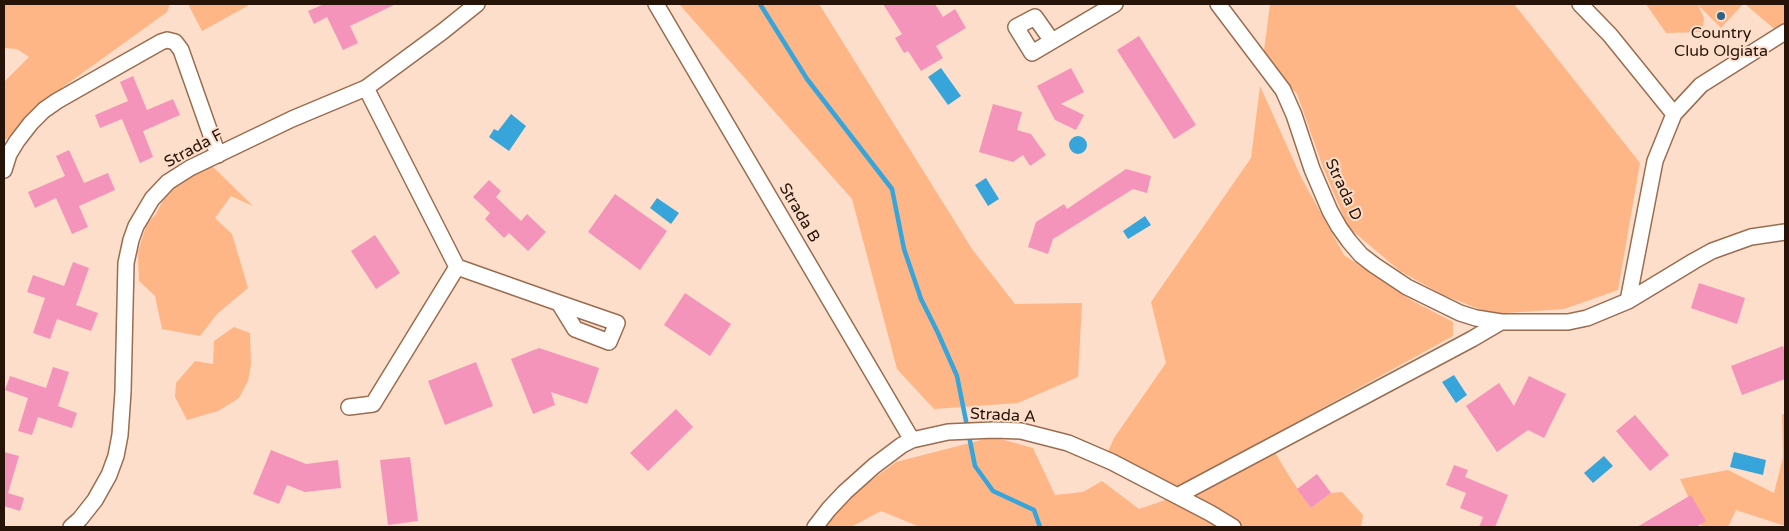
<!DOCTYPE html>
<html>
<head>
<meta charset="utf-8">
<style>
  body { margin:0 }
  #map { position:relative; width:1789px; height:531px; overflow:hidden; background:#fcdeca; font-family:"Varela Round",sans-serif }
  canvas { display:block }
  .frame { position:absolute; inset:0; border:5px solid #261408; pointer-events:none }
</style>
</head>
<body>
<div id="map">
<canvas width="1789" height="531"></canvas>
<div class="frame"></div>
</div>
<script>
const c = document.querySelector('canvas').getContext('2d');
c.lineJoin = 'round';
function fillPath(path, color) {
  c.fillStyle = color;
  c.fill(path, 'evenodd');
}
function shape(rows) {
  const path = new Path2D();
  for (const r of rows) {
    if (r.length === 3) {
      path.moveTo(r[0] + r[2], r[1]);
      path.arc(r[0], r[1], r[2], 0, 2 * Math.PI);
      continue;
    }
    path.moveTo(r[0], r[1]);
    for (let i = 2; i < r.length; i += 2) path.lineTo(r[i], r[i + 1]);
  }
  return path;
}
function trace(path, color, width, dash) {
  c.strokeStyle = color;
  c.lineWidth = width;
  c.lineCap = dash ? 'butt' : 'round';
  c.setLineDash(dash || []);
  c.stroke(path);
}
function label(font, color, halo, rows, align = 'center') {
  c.font = font + ' "Varela Round",sans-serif';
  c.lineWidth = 4;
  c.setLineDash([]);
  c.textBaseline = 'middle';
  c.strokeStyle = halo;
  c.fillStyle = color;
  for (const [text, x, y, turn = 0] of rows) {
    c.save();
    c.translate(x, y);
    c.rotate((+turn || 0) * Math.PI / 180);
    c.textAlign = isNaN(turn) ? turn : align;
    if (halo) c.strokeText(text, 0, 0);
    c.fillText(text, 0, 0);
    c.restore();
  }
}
const green = shape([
  [4,4,170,4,167,12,63,87,4,141,4,82,29,57,17,49,4,48],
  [188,4,251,4,202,31],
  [679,4,819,4,972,249,1015,304,1082,303,1078,377,1018,403,934,409,897,369,852,199],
  [1270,4,1514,4,1640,163,1618,290,1564,309,1492,314,1443,295,1400,271,1348,227,1324,170,1297,94,1263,58],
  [1646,4,1743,4,1721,28,1698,5,1704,18,1702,32,1666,33],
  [1748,4,1785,4,1785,38,1746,5],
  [1260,86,1301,177,1344,255,1411,300,1453,322,1453,336,1170,492,1106,456,1114,438,1166,363,1151,302,1251,158],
  [212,166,253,206,231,196,215,218,232,234,248,288,217,314,200,336,162,329,155,296,139,281,138,252,147,223,156,214,169,188,189,176],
  [234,327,250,333,251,364,248,381,239,398,218,411,187,420,175,397,176,383,195,361,213,364,214,341],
  [1785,413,1785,526,1736,510,1728,527,1702,527,1680,479,1728,470,1774,493,1783,457,1782,415],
  [993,437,1033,448,1055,495,1083,492,1102,481,1139,509,1177,496,1271,446,1291,479,1311,508,1331,493,1342,492,1363,515,1361,527,920,527,881,511,851,527,826,527,846,499,896,462]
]);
const water = shape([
  [941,68,961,96,948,105,928,77],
  [511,114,526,126,509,151,489,137,494,129,498,131],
  [1078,145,9],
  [986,178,999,199,988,206,975,185],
  [657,198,679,213,671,224,650,208],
  [1145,216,1151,225,1128,239,1123,231],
  [1454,375,1467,395,1456,403,1442,382],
  [1734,452,1766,460,1763,475,1730,467],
  [1604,456,1613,466,1593,483,1584,473]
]);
const stream = shape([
  [760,4,807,79,892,189,904,249,921,299,938,333,957,376,975,466,993,491,1034,510,1040,527]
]);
const building = shape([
  [324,4,396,4,350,26,358,43,343,50,327,17,314,24,308,11],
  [883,4,935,4,943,17,955,9,966,28,936,46,943,58,921,71,908,51,904,53,895,38,902,34],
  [1139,36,1196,125,1174,139,1117,50],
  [1071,68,1084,92,1061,104,1084,115,1076,130,1055,120,1037,86],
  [133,76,147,110,173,99,180,115,143,131,153,157,140,163,122,119,100,128,95,115,128,101,120,82],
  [993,104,1022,112,1017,130,1031,134,1046,155,1030,166,1023,155,1013,162,979,152],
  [69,150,84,183,108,173,115,190,79,206,88,227,72,234,56,198,35,208,28,192,65,176,56,156],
  [1126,169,1151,176,1147,193,1133,189,1053,239,1048,254,1028,247,1036,222,1064,204,1067,209],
  [489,180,501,191,496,197,521,221,527,214,546,232,528,251,509,233,504,238,485,219,490,213,473,197],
  [615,194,667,231,640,270,588,232],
  [375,235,400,273,376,289,351,251],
  [73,262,89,268,76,305,98,313,91,331,57,319,50,339,33,333,45,298,27,292,33,275,64,286],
  [1699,283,1745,298,1737,324,1691,308],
  [685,293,731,324,710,356,664,325],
  [1783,346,1785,353,1785,379,1742,395,1731,366],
  [539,348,599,368,587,404,551,392,555,405,533,414,511,359],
  [476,362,493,406,445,425,428,381],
  [53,367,69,372,58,406,77,413,72,428,38,417,32,435,18,431,28,398,5,390,10,376,46,388],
  [1529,376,1566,394,1544,438,1528,430,1497,452,1466,406,1499,383,1514,406],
  [676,409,693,427,648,471,630,453],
  [1635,415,1669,455,1650,471,1616,431],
  [271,450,306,464,338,460,341,488,305,492,287,485,279,504,253,494],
  [4,452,19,456,8,493,24,498,20,511,4,506],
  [410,457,418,521,388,525,380,460],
  [1454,465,1468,470,1465,477,1508,495,1495,527,1479,527,1483,517,1460,508,1466,493,1446,485],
  [1317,474,1331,493,1311,508,1297,489],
  [1691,495,1706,521,1696,527,1637,527]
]);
const minor = shape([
  [656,4,912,440],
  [1218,4,1283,90,1294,115,1312,169,1330,211,1339,227,1349,241,1361,255,1374,265,1407,287,1460,313,1476,318,1501,322,1568,322,1587,318,1628,301,1694,261,1712,251,1751,237,1785,232],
  [1580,4,1610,35,1674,114],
  [1052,41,1035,17,1016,27,1032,53,1115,4],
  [366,88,457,267],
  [4,170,9,154,17,141,31,123,44,110,57,101,115,68,161,42,167,40,175,42,181,50,218,155],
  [1628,301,1655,161,1674,114,1701,85,1785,32],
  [349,407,373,404,457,267,559,303,617,323,609,342,575,329,559,303],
  [1177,496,1472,339,1501,322],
  [71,527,80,519,95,500,109,475,116,456,120,435,123,392,126,263,131,240,136,226,152,199,168,182,190,168,292,119,366,88,442,32,477,4],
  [815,527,829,509,845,492,874,466,902,445,912,440,948,432,994,430,1021,431,1068,443,1112,462,1210,513,1233,527]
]);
const markers = [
  [1721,16,5,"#2e627e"]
];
const poiNames = [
  ["Country",1721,34],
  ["Club Olgiata",1721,52]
];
const streetNames = [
  ["Strada F",194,149,-28],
  ["Strada D",1343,190,65],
  ["Strada B",799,213,60],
  ["Strada A",1003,416,3]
];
fillPath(green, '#feb686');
fillPath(water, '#38a5da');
trace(stream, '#38a5da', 4.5);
fillPath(building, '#f494bb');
trace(minor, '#9a6d50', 18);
trace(minor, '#fff', 15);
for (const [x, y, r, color] of markers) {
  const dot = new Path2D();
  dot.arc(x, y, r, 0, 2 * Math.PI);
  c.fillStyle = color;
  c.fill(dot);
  trace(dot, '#fcdeca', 2);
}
label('16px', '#261408', '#fcdeca', poiNames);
label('16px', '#261408', '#fcdeca', streetNames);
</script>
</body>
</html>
